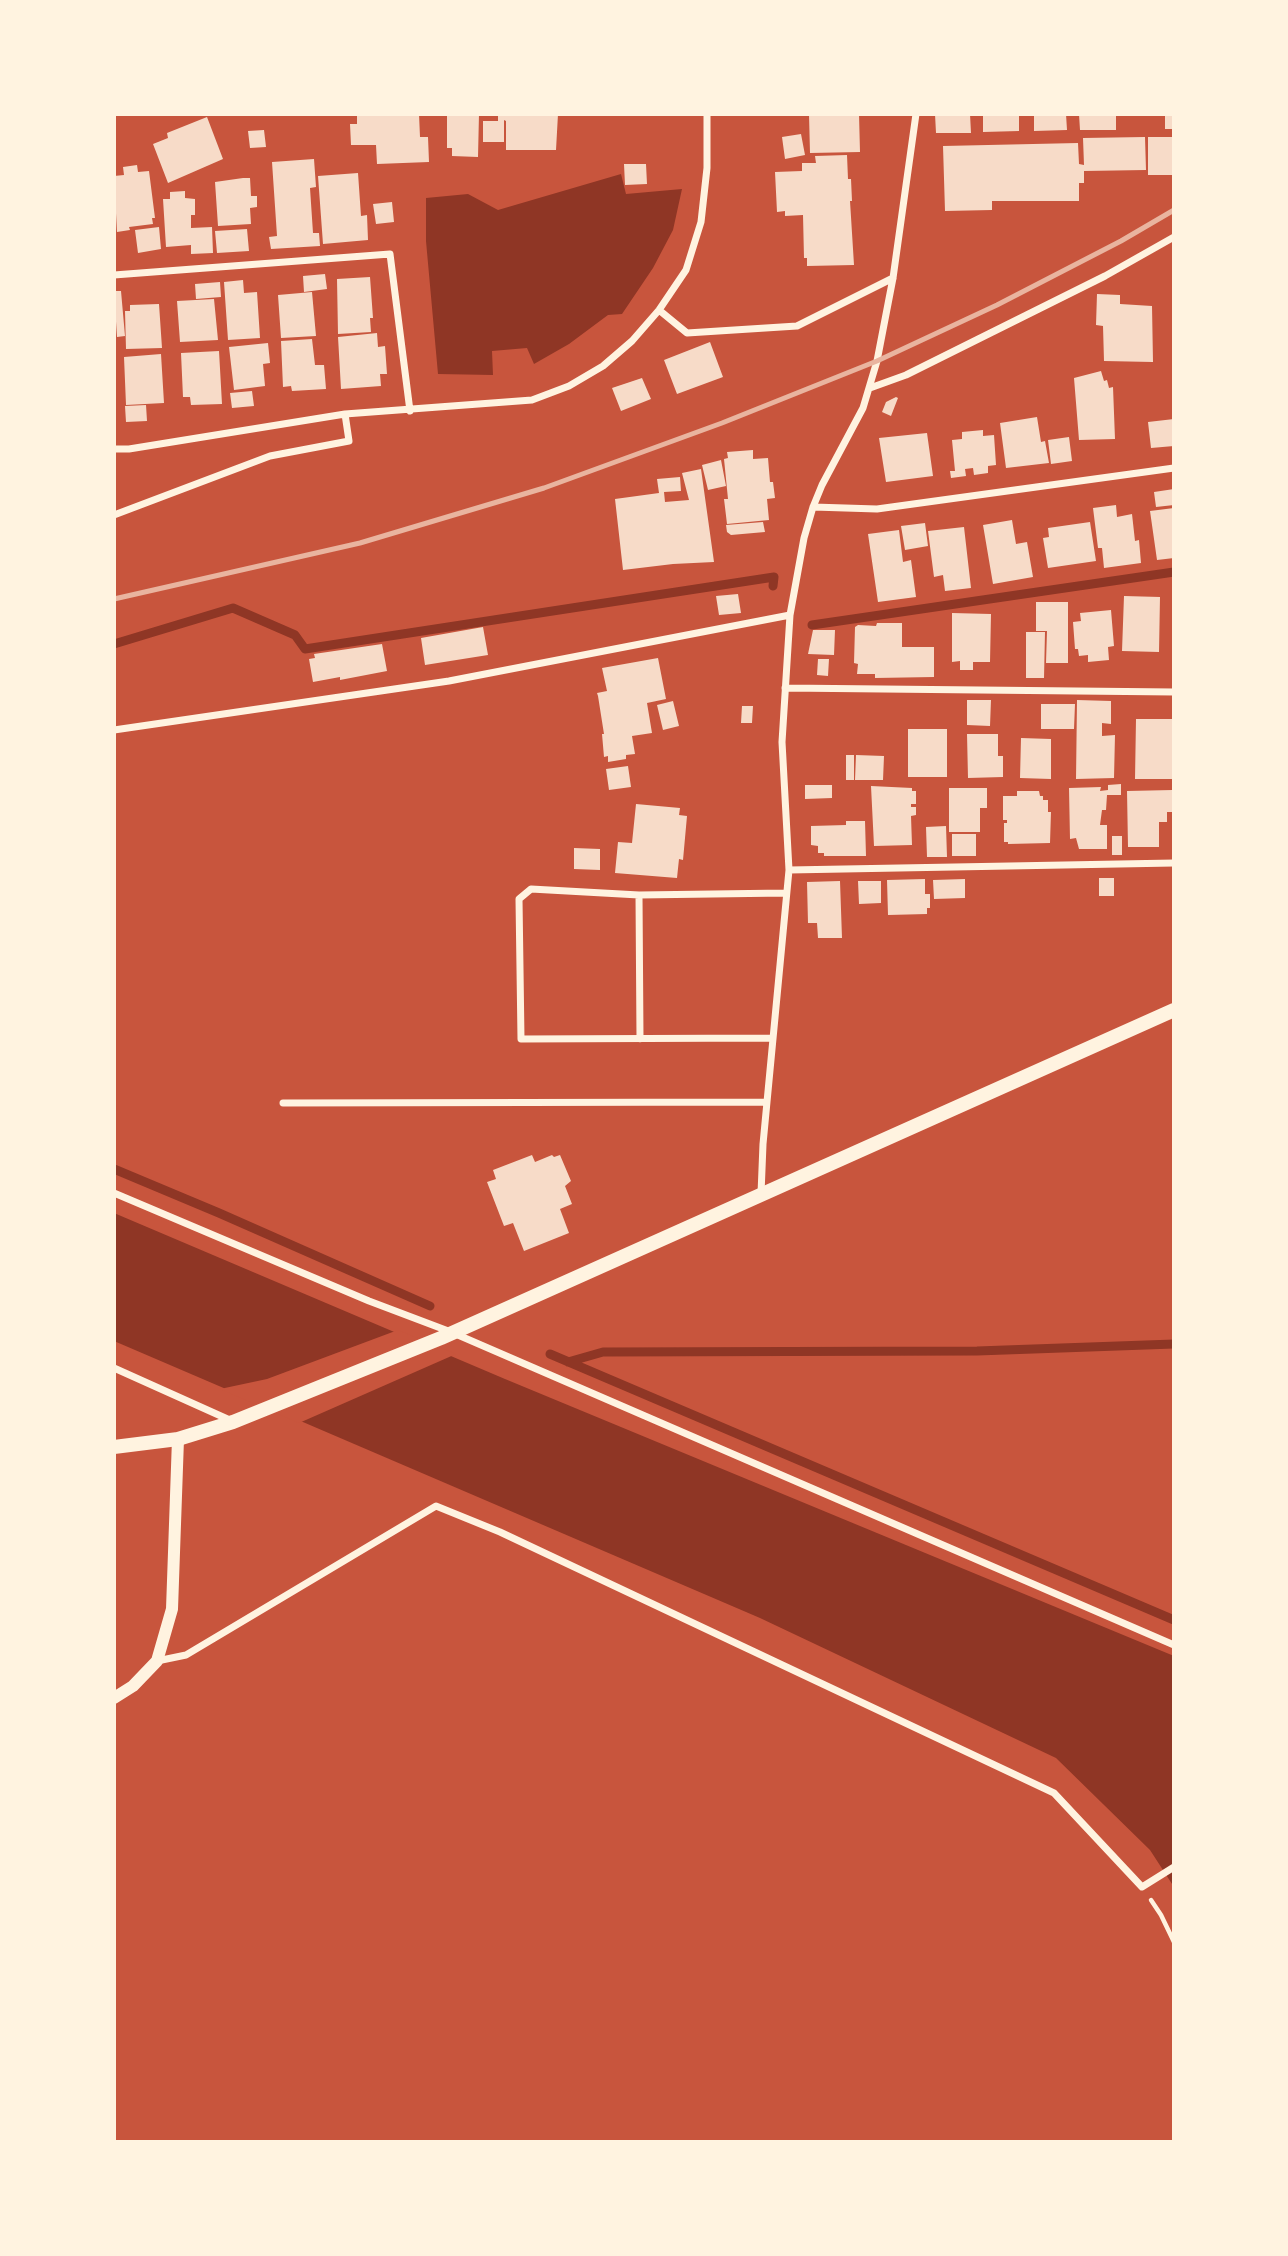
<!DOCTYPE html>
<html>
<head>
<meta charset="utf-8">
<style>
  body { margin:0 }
  #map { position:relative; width:1288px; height:2256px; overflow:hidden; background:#c8553d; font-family:"Archivo Narrow",sans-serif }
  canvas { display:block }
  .frame { position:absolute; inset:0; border:116px solid #fff3e0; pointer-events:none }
</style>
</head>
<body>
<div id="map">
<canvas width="1288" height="2256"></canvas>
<div class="frame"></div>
</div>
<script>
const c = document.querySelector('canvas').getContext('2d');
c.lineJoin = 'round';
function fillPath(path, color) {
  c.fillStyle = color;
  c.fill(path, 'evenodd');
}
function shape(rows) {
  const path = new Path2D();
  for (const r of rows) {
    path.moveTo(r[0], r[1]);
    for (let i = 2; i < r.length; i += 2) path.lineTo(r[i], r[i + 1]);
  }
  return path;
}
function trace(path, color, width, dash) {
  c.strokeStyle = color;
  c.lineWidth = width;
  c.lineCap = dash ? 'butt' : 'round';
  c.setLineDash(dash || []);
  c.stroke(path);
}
const water = shape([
  [621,174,626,194,682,189,673,230,653,268,622,314,608,315,569,344,534,364,527,348,492,351,493,375,438,374,426,241,426,198,468,194,498,210],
  [114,1213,505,1379,1174,1656,1174,1887,1150,1850,1056,1758,760,1618,114,1341]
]);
const pier = shape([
  [398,1330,456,1354,299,1423,220,1389,267,1379]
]);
const stream = shape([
  [812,625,1174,572],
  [114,644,233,608,295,635,305,649,774,577,773,586],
  [114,1169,219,1213,430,1306],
  [550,1354,1174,1620],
  [568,1362,603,1352,977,1351,1174,1344]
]);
const building = shape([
  [357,114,419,114,420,137,428,137,429,162,377,164,376,145,351,145,350,124,357,124],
  [447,114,479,114,478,157,452,156,452,148,447,148],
  [498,114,558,114,556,150,506,150,506,121,504,120,504,142,483,142,483,121,498,121],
  [809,114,859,114,860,152,810,153],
  [935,114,970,114,971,133,936,133],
  [983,114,1019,114,1019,131,983,132],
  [1034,114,1066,114,1067,130,1034,131],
  [1079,114,1116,114,1116,130,1080,130],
  [1165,114,1174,114,1174,129,1165,129],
  [207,117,223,159,168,183,153,144,168,138,167,133],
  [264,130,266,147,250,148,248,131],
  [801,134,805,155,785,159,782,137],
  [1145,137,1146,170,1084,171,1084,183,1079,183,1079,201,992,201,992,210,945,211,943,146,1078,143,1079,164,1084,165,1083,138],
  [1148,137,1174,137,1174,175,1148,175],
  [847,155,848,179,851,179,852,201,850,201,854,265,807,266,807,258,804,258,803,215,785,216,785,211,777,212,775,172,802,171,802,163,816,163,815,156],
  [314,159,316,187,310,188,313,233,319,233,320,246,271,249,269,237,277,236,272,162],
  [624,164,646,164,647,184,625,185],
  [137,165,138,172,149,171,155,218,152,218,153,224,129,227,130,230,117,232,114,176,124,175,123,167],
  [358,173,361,216,367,215,368,240,323,244,318,176],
  [243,178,250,178,251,196,257,196,257,207,250,208,251,224,218,226,215,182],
  [185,191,185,198,195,199,195,215,191,215,191,228,212,227,213,253,191,254,191,245,166,247,163,199,170,199,170,192],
  [392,202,394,222,376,224,373,204],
  [159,227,161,249,138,253,135,230],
  [247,229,249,251,217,253,215,231],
  [325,274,327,289,304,292,303,276],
  [370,277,373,318,370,318,371,332,338,334,337,279],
  [243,280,244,293,257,292,260,338,228,340,224,282],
  [220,282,221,297,196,299,195,284],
  [114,291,121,291,125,336,117,337],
  [312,292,316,336,281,338,278,295],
  [1097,294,1120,295,1120,304,1152,306,1153,362,1104,361,1103,326,1096,325],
  [214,299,218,340,180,342,177,301],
  [159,304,162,348,126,349,125,311,130,311,130,305],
  [377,333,378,347,385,346,387,374,380,374,381,386,341,389,338,337],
  [312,339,315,365,324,365,326,389,292,391,291,386,283,387,281,341],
  [710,342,723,377,677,394,664,360],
  [268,343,270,363,263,364,265,386,234,390,229,347],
  [219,351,222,404,191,405,190,397,183,397,181,353],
  [161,354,164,403,126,405,124,357],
  [1101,371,1104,381,1107,380,1109,388,1113,387,1115,439,1079,440,1074,378],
  [642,378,651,399,621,411,612,388],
  [252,391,254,406,232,408,230,393],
  [896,397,898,398,891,416,882,412,886,402],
  [146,405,147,421,126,422,125,406],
  [1037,417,1041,442,1045,441,1049,463,1006,468,1000,423],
  [1174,419,1174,446,1151,448,1148,422],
  [983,430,983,436,994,435,996,465,988,466,988,473,974,475,973,468,965,469,966,476,951,478,950,471,955,471,952,440,962,439,962,432],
  [927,433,933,476,886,482,879,438],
  [1069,437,1072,461,1051,464,1048,440],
  [753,450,753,459,768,458,770,482,773,482,775,498,767,499,769,520,727,524,724,499,728,499,724,459,728,458,727,452],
  [721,460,726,486,708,490,702,465],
  [701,469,714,562,673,564,623,570,615,499,659,493,657,479,680,477,681,491,664,492,665,502,689,500,682,473],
  [1174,489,1174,505,1156,507,1154,492],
  [1116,505,1117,517,1132,514,1135,541,1139,540,1141,563,1104,568,1102,548,1098,548,1093,508],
  [1174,508,1174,558,1157,560,1150,511],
  [1012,520,1016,544,1027,542,1033,577,993,584,983,525],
  [763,522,765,532,731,535,727,532,726,525],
  [1090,522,1096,561,1048,568,1043,538,1049,537,1048,528],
  [925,523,928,546,905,550,901,526],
  [964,527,971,588,945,591,943,575,934,577,928,531],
  [899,530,903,562,911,560,916,597,878,602,868,534],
  [738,594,741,613,719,615,716,596],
  [1124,596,1160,597,1159,652,1122,651],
  [1036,602,1068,602,1068,663,1046,663,1047,631,1036,631],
  [1111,610,1114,646,1108,647,1109,660,1088,662,1088,655,1079,656,1078,649,1075,649,1073,622,1081,621,1080,613],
  [952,613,991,614,990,662,973,662,973,670,960,670,960,661,952,662],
  [877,623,902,623,902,647,934,647,934,677,875,678,875,674,857,674,858,664,854,663,855,627,858,625,876,626],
  [483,627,488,655,425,665,421,638],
  [813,630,835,630,834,655,808,654],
  [1026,632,1045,632,1044,678,1026,678],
  [382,644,387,671,340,680,340,677,313,682,309,659,315,658,314,654],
  [658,658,666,699,647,703,652,733,632,736,635,754,626,755,626,759,608,762,608,756,604,757,602,734,604,734,598,696,597,693,607,691,602,668],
  [818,659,829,659,828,676,817,675],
  [967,700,991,700,990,726,967,725],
  [1077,700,1111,701,1111,724,1102,723,1102,736,1115,735,1114,778,1076,779],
  [673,701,679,726,663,730,657,705],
  [1041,704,1075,704,1074,729,1041,729],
  [742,706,753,706,752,723,741,723],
  [1136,719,1174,719,1174,779,1135,779],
  [908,729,947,729,947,777,908,777],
  [967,734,998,734,998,756,1003,756,1003,777,968,778],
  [1021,738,1051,739,1051,779,1020,778],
  [846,755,854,755,854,780,846,780],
  [856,755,884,756,883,780,855,780],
  [628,766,631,787,609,790,606,769],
  [1121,784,1121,795,1107,795,1106,810,1102,810,1100,825,1107,825,1107,849,1079,849,1076,838,1070,839,1069,788,1101,787,1100,791,1108,790,1108,785],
  [805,785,832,785,832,798,805,799],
  [871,786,912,788,912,791,916,791,916,804,911,804,911,807,916,807,916,815,911,816,912,845,874,846],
  [949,788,987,788,987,808,980,808,980,832,949,832],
  [1173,790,1174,812,1167,812,1167,822,1159,822,1159,847,1128,847,1127,791],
  [1017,791,1039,791,1040,796,1043,796,1043,800,1048,800,1048,812,1051,812,1050,843,1008,844,1008,842,1004,842,1004,823,1007,823,1007,820,1003,820,1003,796,1017,796],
  [636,804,680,808,679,815,687,816,683,860,679,859,677,878,615,873,618,842,632,843],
  [846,821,865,821,866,856,824,856,824,853,818,853,818,846,811,845,811,826,846,825],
  [946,826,947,857,927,857,926,827],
  [952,834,976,834,976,856,952,856],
  [1112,836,1122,836,1122,855,1112,855],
  [574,848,600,849,600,870,574,869],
  [1099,878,1114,878,1114,896,1099,896],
  [925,879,925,894,930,894,930,908,927,908,927,914,888,915,887,880],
  [965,879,965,898,934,899,933,880],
  [840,881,842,938,818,938,817,923,808,923,807,882],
  [858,881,881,881,881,903,859,904],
  [532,1155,535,1162,552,1155,554,1157,560,1155,571,1181,565,1186,572,1204,560,1209,569,1233,524,1251,513,1223,504,1226,487,1182,496,1179,493,1170]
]);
const path = shape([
  [1151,1900,1161,1915,1174,1942]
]);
const minor = shape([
  [114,275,390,254,410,411],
  [659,310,687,333,797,326,893,278],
  [870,388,906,375,1105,276,1174,237],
  [114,449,129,449,345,414],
  [813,507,877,509,1174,468],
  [114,515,270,456,349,441,345,414,532,400,569,386,603,366,632,341,659,310,686,270,701,222,707,168,707,114],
  [785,688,1174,692],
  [114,730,449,681,790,615],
  [789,870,1174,863],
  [639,895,640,1039],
  [772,1038,521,1039,519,899,531,889,639,895,786,893],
  [283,1103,767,1102],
  [114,1193,369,1301,451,1332,1174,1645],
  [761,1194,763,1144,789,870,782,742,790,615,804,538,813,507,822,485,863,408,877,361,893,278,916,114],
  [114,1368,232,1421],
  [157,1661,186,1655,436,1506,500,1532,1054,1793,1142,1887,1174,1867]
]);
const tertiary = shape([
  [114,1698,133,1686,157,1661,172,1609,178,1439]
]);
const secondary = shape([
  [114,1447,178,1439,233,1422,441,1338,1174,1010]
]);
const rail = shape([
  [114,599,360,543,544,488,722,423,877,361,997,305,1121,241,1174,210]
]);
fillPath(water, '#8f3625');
fillPath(pier, '#c8553d');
trace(stream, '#8f3625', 9);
fillPath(building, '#f7dbc8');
trace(path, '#fff3e0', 4.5);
trace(minor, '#fff3e0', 7);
trace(tertiary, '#fff3e0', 12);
trace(secondary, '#fff3e0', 14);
trace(rail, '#e9b49f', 5);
</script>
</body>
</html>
